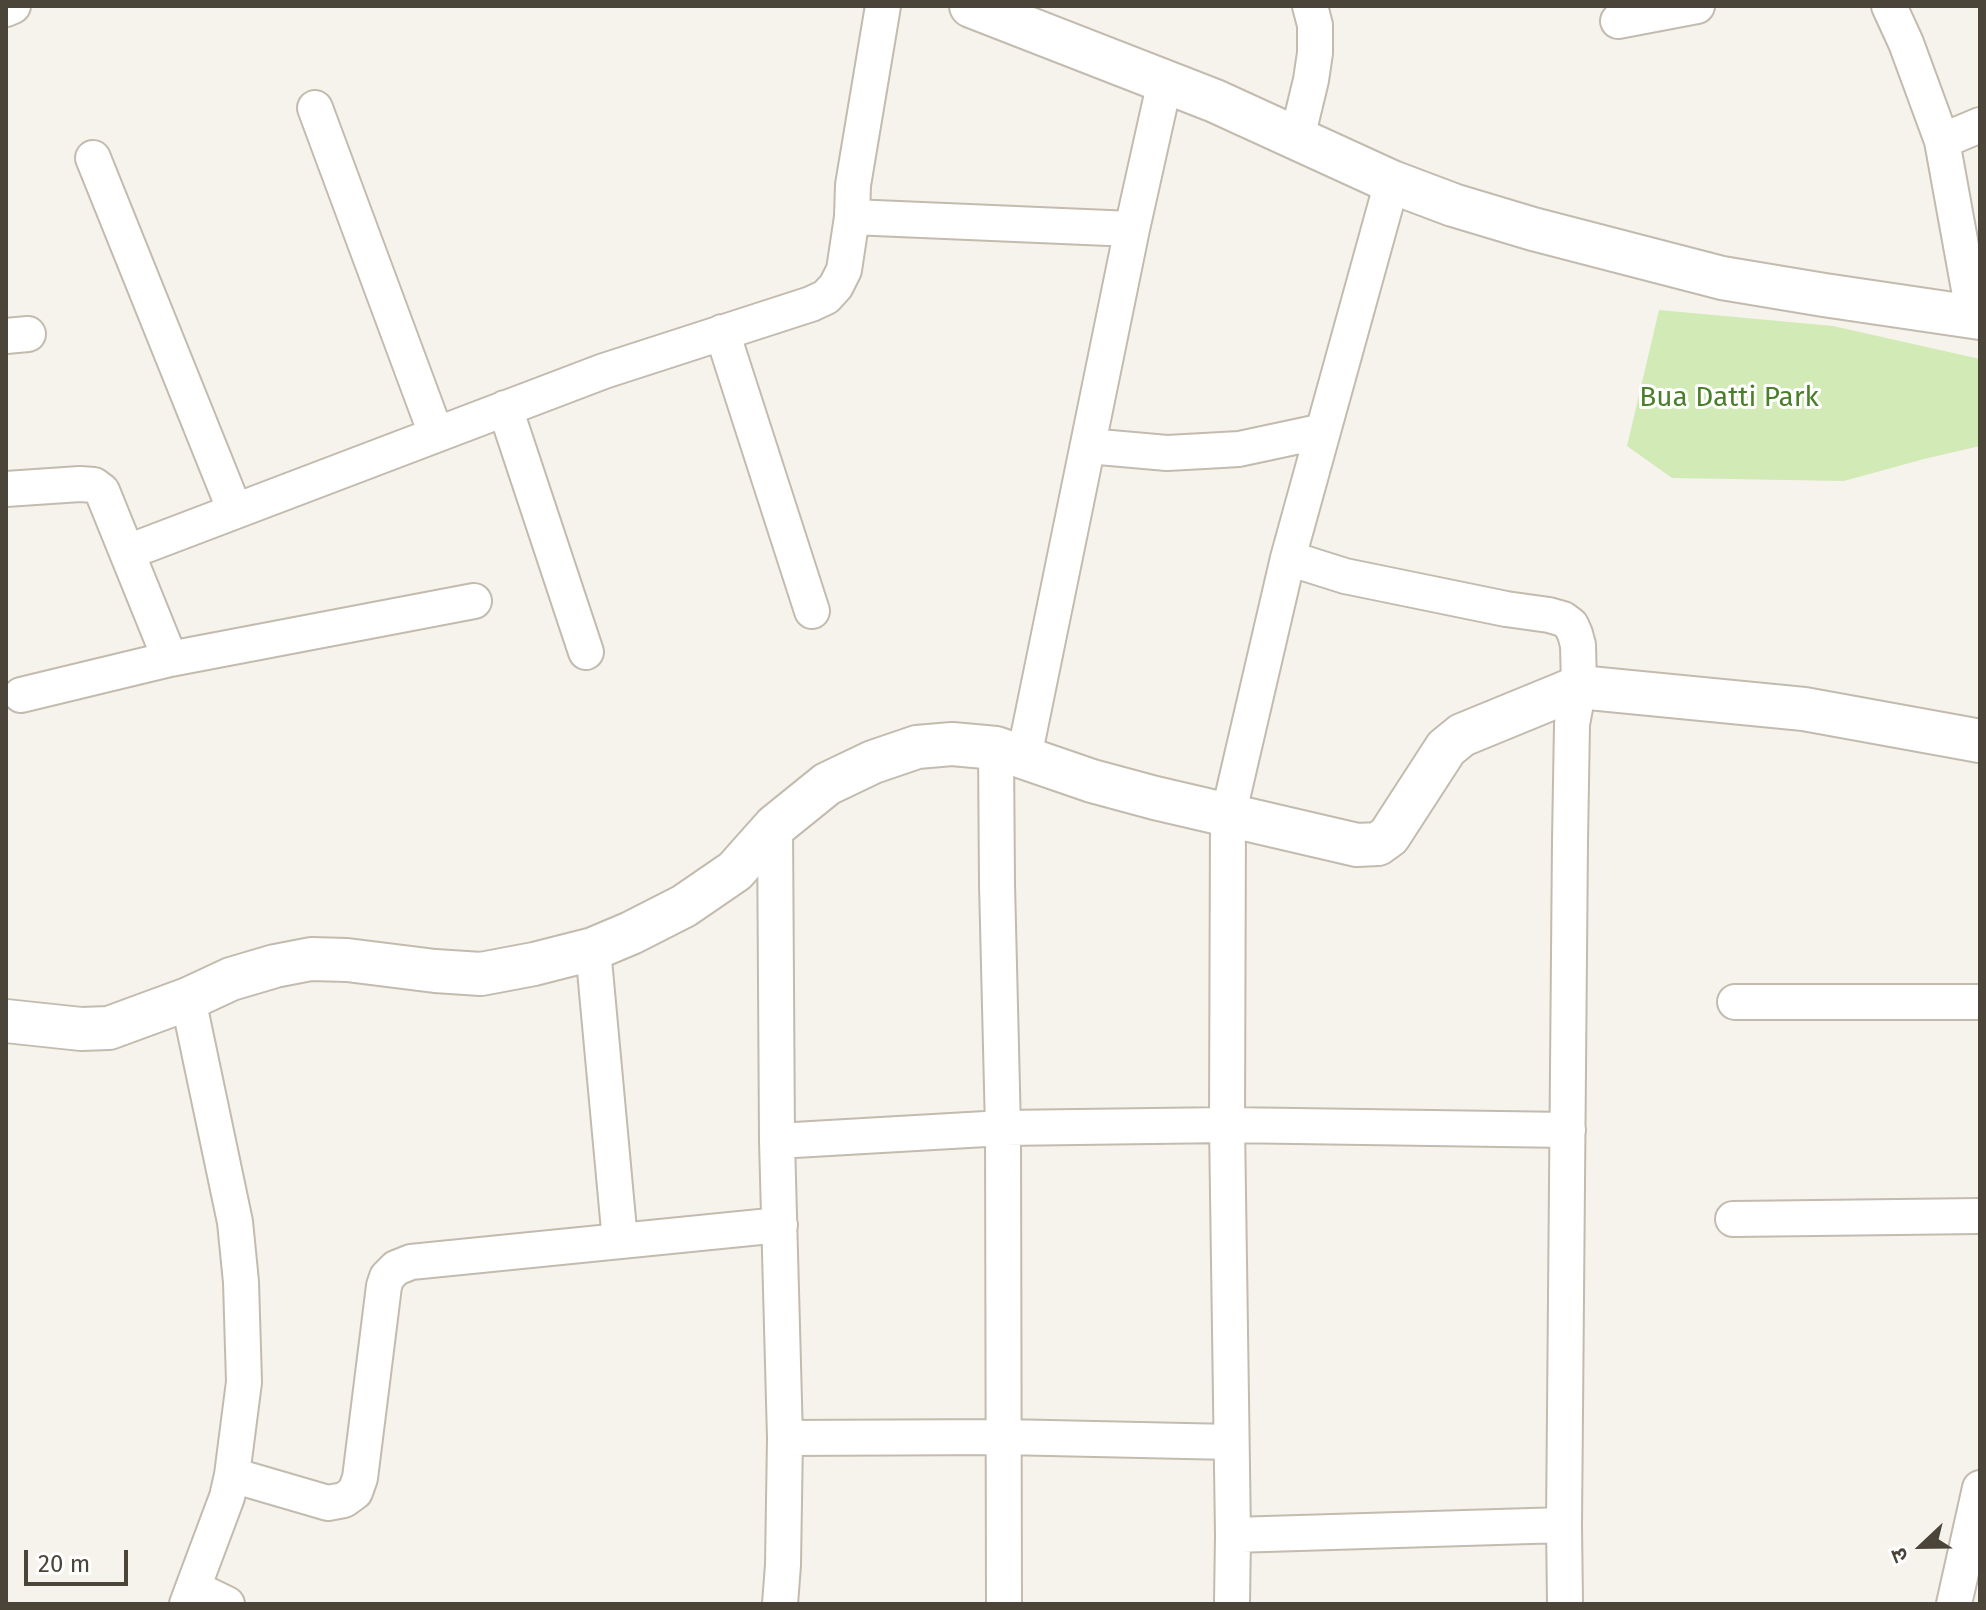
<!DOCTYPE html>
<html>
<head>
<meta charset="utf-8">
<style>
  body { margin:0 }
  #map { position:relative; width:1986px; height:1610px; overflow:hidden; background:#f6f3ec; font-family:"Fira Sans","Noto Sans Devanagari",sans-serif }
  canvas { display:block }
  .frame { position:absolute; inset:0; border:8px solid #4b4439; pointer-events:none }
  .north { position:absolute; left:1882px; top:1506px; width:80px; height:80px; -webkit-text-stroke:6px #fff; paint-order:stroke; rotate:248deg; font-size:22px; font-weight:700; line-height:32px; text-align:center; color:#4b4439 }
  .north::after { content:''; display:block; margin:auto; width:28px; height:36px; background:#4b4439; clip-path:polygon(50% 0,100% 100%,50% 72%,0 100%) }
  .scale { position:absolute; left:24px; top:1550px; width:104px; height:36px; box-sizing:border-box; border:4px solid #4b4439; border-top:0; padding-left:10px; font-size:24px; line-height:28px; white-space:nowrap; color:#4b4439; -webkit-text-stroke:6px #fff; paint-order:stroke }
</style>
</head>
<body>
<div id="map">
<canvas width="1986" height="1610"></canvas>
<div class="frame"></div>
<div class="north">उ</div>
<div class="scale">20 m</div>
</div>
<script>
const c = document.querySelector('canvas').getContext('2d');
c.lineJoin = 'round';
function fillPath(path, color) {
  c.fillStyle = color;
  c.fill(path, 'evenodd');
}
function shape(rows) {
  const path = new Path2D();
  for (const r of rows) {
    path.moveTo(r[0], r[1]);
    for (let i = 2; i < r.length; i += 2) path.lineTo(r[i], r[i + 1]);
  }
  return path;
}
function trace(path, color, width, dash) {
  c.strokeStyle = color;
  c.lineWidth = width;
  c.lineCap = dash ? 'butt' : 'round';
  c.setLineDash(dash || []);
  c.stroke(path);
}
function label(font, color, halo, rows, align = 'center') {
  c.font = font + ' "Fira Sans",sans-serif';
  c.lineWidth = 6;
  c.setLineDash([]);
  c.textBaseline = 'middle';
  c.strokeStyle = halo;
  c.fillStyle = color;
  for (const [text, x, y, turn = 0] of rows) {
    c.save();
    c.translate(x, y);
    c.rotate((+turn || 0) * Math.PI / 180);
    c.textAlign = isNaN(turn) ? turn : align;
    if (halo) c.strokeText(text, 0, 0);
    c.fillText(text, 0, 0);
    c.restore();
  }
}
const green = shape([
  [1659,310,1833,326,1980,359,1980,446,1924,459,1844,481,1672,478,1627,446]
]);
const minor = shape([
  [1889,6,1906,43,1942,141,1974,317],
  [6,9,13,6],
  [1618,21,1697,6],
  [315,108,436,434],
  [1297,138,1311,80,1315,53,1315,25,1310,6],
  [1942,141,1980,125],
  [93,158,235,511],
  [852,217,1132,229],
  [722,332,812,611],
  [6,336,28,334],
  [505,408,586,652],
  [1088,446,1167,453,1204,451,1239,449,1323,431],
  [6,489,80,484,94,485,102,491,170,659],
  [128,552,604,371,811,304,826,297,836,286,844,270,852,217,853,185,883,6],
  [1288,558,1345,576,1506,609,1549,615,1563,619,1571,625,1575,634,1578,645,1579,687,1572,724,1570,841,1564,1525,1565,1604],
  [21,695,170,659,474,601],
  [996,748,997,884,1003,1128,1004,1604],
  [1024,757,1132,229,1165,81],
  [775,826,777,1141,785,1438,783,1565,780,1604],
  [593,949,620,1241],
  [188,999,235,1222,241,1282,244,1382,232,1475],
  [1735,1002,1980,1002],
  [777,1141,1003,1128,1227,1125,1568,1130],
  [1733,1219,1980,1216],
  [785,1438,1004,1437,1231,1442],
  [1233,1535,1564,1525],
  [194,1588,227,1604],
  [187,1604,227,1497,232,1475,328,1503,344,1500,355,1492,360,1478,384,1286,387,1277,396,1268,411,1262,780,1225],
  [1232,1604,1233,1535,1227,1125,1228,816,1288,558,1392,182],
  [1954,1604,1980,1488]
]);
const tertiary = shape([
  [971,6,1215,101,1392,182,1453,205,1533,229,1722,278,1824,295,1980,318],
  [6,1021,81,1029,109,1028,188,999,231,979,275,966,311,959,347,960,435,971,481,974,534,964,593,949,631,933,684,906,735,871,775,826,827,784,873,762,917,747,952,744,996,748,1092,781,1155,798,1357,845,1378,844,1389,836,1446,748,1462,735,1579,687,1804,709,1980,741]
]);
const parkNames = [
  ["Bua Datti Park",1729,398]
];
fillPath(green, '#d2eab5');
trace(minor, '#c2bbae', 38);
trace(tertiary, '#c2bbae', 46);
trace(minor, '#fff', 34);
trace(tertiary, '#fff', 42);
label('28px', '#4a7f2a', '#fff', parkNames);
</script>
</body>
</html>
